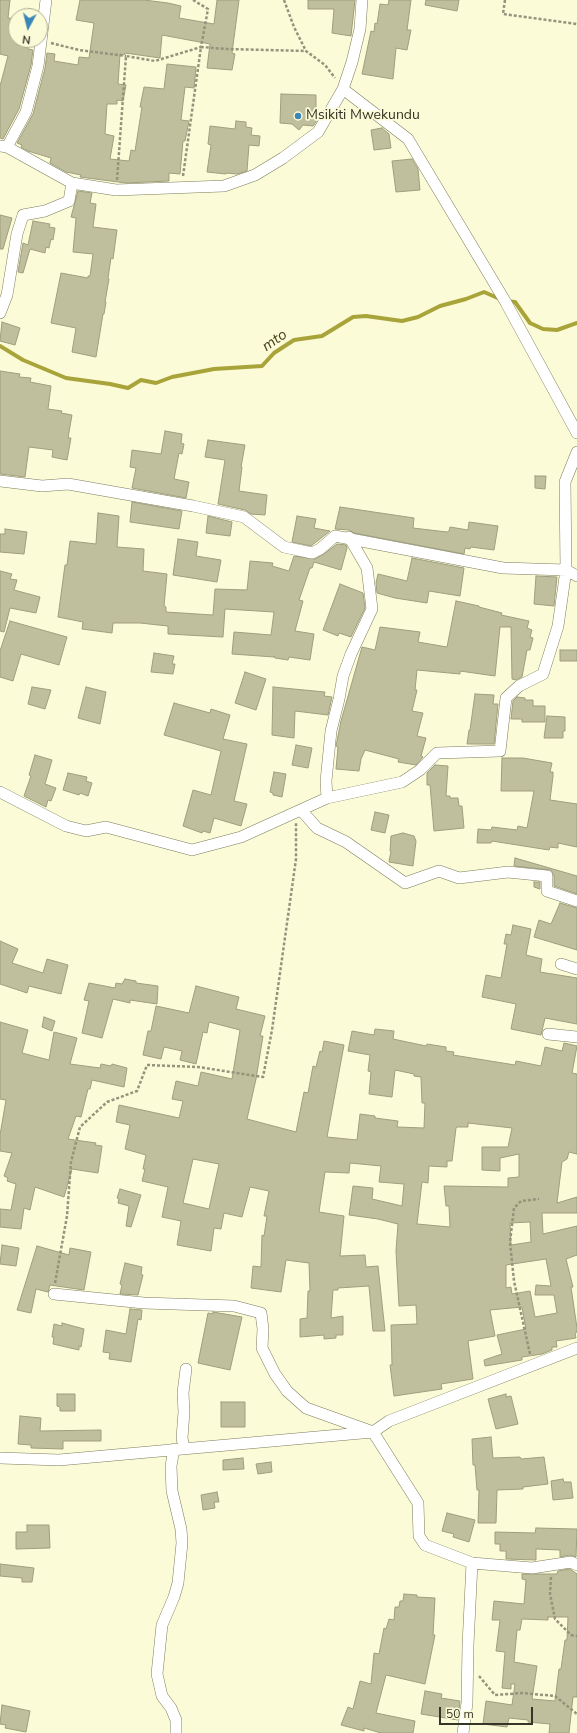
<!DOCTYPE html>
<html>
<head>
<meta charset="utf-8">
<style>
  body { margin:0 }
  #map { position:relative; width:577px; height:1733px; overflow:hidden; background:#fcfbd8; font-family:"Nunito Sans",sans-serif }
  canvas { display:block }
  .north { position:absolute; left:8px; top:8px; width:40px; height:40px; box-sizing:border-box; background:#fcfbd8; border:1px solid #acab91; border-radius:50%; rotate:187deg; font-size:11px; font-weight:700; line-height:16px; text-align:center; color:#353427 }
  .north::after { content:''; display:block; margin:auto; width:14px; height:18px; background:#3b86b9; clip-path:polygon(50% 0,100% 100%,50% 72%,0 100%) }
  .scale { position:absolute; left:439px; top:1707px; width:94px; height:18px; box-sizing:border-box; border:2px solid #353427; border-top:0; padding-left:5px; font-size:12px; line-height:14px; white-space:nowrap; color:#353427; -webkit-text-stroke:3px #fcfbd8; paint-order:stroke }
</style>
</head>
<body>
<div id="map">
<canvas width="577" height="1733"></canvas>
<div class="north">N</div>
<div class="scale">50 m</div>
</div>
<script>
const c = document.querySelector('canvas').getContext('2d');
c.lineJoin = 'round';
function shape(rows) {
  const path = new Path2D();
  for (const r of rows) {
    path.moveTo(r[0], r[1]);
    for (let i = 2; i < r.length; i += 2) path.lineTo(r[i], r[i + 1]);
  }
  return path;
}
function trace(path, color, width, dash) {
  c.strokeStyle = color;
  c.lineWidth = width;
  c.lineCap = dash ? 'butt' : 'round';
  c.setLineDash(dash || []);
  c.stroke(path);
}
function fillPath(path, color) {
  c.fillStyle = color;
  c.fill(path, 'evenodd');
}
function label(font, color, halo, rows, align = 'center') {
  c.font = font + ' "Nunito Sans",sans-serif';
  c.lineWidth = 3.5;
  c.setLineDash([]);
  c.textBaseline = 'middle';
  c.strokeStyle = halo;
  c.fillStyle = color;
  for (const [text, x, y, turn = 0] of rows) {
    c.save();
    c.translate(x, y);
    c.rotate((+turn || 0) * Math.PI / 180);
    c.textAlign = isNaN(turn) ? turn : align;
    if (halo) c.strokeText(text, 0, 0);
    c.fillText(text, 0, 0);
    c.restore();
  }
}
const stream = shape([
  [506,301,515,302,530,323,543,329,557,330,577,323],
  [0,346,23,360,66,378,110,384,128,388,141,380,156,383,172,377,214,369,262,366,274,353,294,340,322,336,353,317,366,316,402,321,418,317,440,306,466,299,484,292,500,299]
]);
const building = shape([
  [0,0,10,0,8,18,16,19,16,40,29,40,28,49,33,50,31,65,19,109,3,139,0,138,0,86,8,56,0,54,0,0],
  [80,0,144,0,168,3,181,6,179,18,214,24,217,0,239,0,232,53,235,54,232,70,207,68,210,44,162,35,160,58,125,53,124,55,120,54,118,84,126,85,123,101,117,100,117,104,107,104,105,134,114,136,110,159,129,161,131,150,135,151,142,107,140,107,144,87,164,89,167,64,196,67,194,88,185,87,181,120,189,121,185,141,183,141,180,174,169,173,169,181,126,183,80,177,81,175,66,172,50,163,51,158,28,151,21,147,22,145,17,143,33,114,45,68,47,53,55,54,54,61,78,65,79,57,89,58,94,23,76,20,80,0],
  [308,0,355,0,351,36,332,33,334,9,308,9,308,0],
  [389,0,411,0,407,30,411,30,407,50,396,48,393,79,362,74,371,31,374,32,375,23,377,24,380,4,388,5,389,0],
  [426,0,459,0,457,11,425,5,426,0],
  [281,94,316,95,316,122,313,126,303,125,299,130,292,124,280,123,281,94],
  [236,121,246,122,246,127,252,128,251,135,260,136,259,146,249,145,247,171,237,174,226,173,226,174,207,172,211,145,208,144,210,126,235,129,236,121],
  [382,128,389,134,391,148,374,150,371,130,382,128],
  [412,159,418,169,420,190,396,192,392,161,412,159],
  [78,191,92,193,90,203,96,204,93,227,117,230,113,259,111,258,108,278,109,279,105,302,106,302,104,314,103,314,96,357,72,352,76,328,51,323,61,273,88,278,88,276,90,276,93,254,73,252,76,218,71,217,78,191],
  [0,215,12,218,3,249,0,249,0,215],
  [33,221,50,224,49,227,55,228,53,240,51,239,49,248,46,247,45,253,30,249,23,273,18,272,23,243,28,245,33,221],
  [2,322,20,328,15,345,0,341,2,322],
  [0,371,20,374,19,377,31,378,30,382,51,386,48,409,62,411,61,413,72,415,68,438,71,438,67,460,52,457,53,450,29,447,25,477,0,474,0,371],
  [165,431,182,434,181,443,184,444,182,454,179,453,174,479,189,482,186,498,132,488,136,468,130,467,132,450,161,454,165,431],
  [208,440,245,445,241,467,242,467,239,491,267,495,265,515,251,514,245,510,218,504,225,460,205,457,208,440],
  [535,476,546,476,545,489,535,488,535,476],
  [132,502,182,511,179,529,130,522,132,502],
  [340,507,414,518,413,528,447,532,449,531,450,527,468,530,469,522,498,526,494,550,471,547,470,549,465,548,464,554,354,533,349,530,335,529,340,507],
  [98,513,119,516,117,547,144,549,143,571,167,574,164,606,166,607,166,612,213,615,215,589,247,590,250,561,273,563,272,566,289,571,294,556,315,559,324,554,337,544,346,545,347,548,341,570,314,562,312,568,310,568,299,600,303,601,295,631,314,634,310,660,289,657,288,660,275,658,274,656,274,657,232,654,234,632,271,635,274,612,225,609,223,637,168,634,168,626,140,623,113,623,112,633,82,629,83,622,58,617,65,565,67,565,70,541,96,544,98,513],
  [208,516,232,522,230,536,206,533,208,516],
  [297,516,316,519,314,528,330,531,311,546,292,542,297,516],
  [5,529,27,532,24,554,0,552,0,534,5,534,5,529],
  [178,539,198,542,196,556,221,560,217,582,173,575,178,539],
  [412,558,464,568,460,596,429,591,427,603,395,598,377,593,376,583,378,574,407,581,412,558],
  [0,571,12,574,10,579,17,580,14,590,40,597,36,613,10,608,4,632,0,631,0,571],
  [536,576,557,577,554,606,534,604,536,576],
  [340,584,363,593,365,608,351,637,339,633,338,636,323,630,340,584],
  [456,601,479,606,479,607,502,613,501,615,529,621,527,628,532,630,530,637,533,638,530,650,527,650,522,677,516,680,512,679,511,627,500,627,495,676,460,671,460,674,417,670,415,690,417,690,412,711,423,713,417,736,426,738,421,756,423,757,416,765,398,762,399,759,365,750,361,759,359,771,336,769,338,747,336,746,341,721,362,647,375,650,380,627,420,632,418,642,447,647,456,601],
  [10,621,67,637,59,665,21,654,13,681,0,677,0,651,10,621],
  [560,650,577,650,577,661,560,661,560,650],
  [154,653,174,656,172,664,175,664,173,674,151,672,154,653],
  [245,672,266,679,256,710,235,703,245,672],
  [32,687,51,690,45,709,28,704,32,687],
  [86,687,106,692,100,724,78,718,86,687],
  [273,687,325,692,324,696,332,697,328,715,295,711,294,738,272,735,273,687],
  [475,694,494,695,493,704,498,704,494,744,467,744,469,730,470,730,475,694],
  [517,697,525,698,525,700,533,700,533,706,545,706,545,722,522,722,522,719,511,719,513,701,517,697],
  [174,703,210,713,211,709,230,715,223,739,247,744,234,801,247,804,241,826,214,818,210,833,203,831,202,833,183,826,193,790,211,795,221,751,164,735,174,703],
  [547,716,565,717,565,731,563,731,563,738,544,738,547,716],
  [296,745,312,748,308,768,292,765,296,745],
  [35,755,52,760,45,784,56,788,51,801,48,800,46,807,24,796,31,776,29,775,35,755],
  [502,758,523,758,552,763,550,772,553,772,553,776,550,800,577,804,577,847,558,843,558,848,550,847,549,850,492,841,491,843,477,843,478,829,491,830,492,827,517,830,518,826,527,828,534,791,501,791,502,758],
  [435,765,448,766,446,796,450,796,450,798,458,798,459,806,462,806,464,828,434,831,430,785,427,785,427,773,435,765],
  [274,772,286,774,282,797,273,795,273,793,270,792,274,772],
  [68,773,87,777,86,781,92,783,88,796,80,793,79,795,63,790,68,773],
  [375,812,389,815,385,833,371,830,375,812],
  [403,833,414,836,416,841,413,866,389,862,391,851,390,851,391,836,403,833],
  [515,858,577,876,577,894,554,886,554,876,551,870,514,866,515,858],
  [534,882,540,882,540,889,534,887,534,882],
  [560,903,577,908,577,950,534,937,539,920,551,924,560,903],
  [513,925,531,929,526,955,542,959,540,972,577,978,577,1024,545,1018,541,1035,511,1029,516,1004,482,997,486,975,501,978,507,944,504,944,506,934,511,935,513,925],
  [0,941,18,949,12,963,43,973,47,959,68,965,61,994,29,986,27,993,0,984,0,941],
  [125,979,136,981,136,983,158,986,157,1004,130,1000,130,1003,113,999,102,1038,82,1033,89,1001,84,1000,89,983,115,988,116,983,122,984,125,979],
  [196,986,239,997,236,1009,265,1016,260,1036,263,1036,256,1079,247,1119,296,1132,304,1092,308,1093,313,1066,316,1067,320,1051,322,1052,324,1041,344,1045,327,1137,357,1140,360,1114,375,1116,375,1118,398,1121,397,1127,424,1128,425,1103,422,1103,421,1077,414,1076,414,1074,395,1070,392,1097,369,1094,371,1072,368,1071,370,1055,348,1051,352,1031,374,1035,375,1029,394,1031,393,1039,426,1046,427,1044,446,1047,446,1051,454,1052,453,1055,515,1065,516,1061,541,1066,545,1047,562,1051,564,1043,577,1046,572,1073,577,1074,577,1154,569,1152,567,1159,562,1162,557,1203,577,1197,577,1213,542,1213,543,1234,577,1226,577,1255,566,1259,573,1287,571,1287,577,1328,577,1332,575,1333,576,1338,556,1341,557,1347,552,1347,552,1350,542,1354,522,1357,522,1360,485,1366,484,1360,502,1354,497,1335,526,1329,522,1307,490,1310,495,1336,468,1341,473,1379,441,1384,442,1389,394,1396,390,1365,392,1365,391,1325,417,1324,416,1305,399,1306,396,1251,398,1224,378,1219,349,1215,353,1186,373,1188,372,1199,402,1206,404,1184,379,1182,381,1166,350,1163,349,1173,325,1172,319,1212,344,1216,340,1256,365,1255,366,1267,378,1266,385,1331,373,1331,369,1286,338,1288,338,1290,333,1290,331,1318,343,1316,343,1335,336,1335,336,1338,324,1339,324,1335,300,1337,300,1319,307,1318,308,1291,310,1291,309,1263,286,1260,281,1292,251,1288,253,1266,261,1267,262,1235,264,1236,267,1216,264,1216,269,1191,250,1187,242,1217,224,1213,221,1229,214,1228,211,1251,177,1245,181,1221,162,1217,168,1187,142,1181,145,1169,143,1169,146,1155,125,1149,130,1125,116,1122,119,1105,179,1118,183,1101,172,1099,176,1081,198,1086,201,1072,232,1079,240,1030,209,1022,207,1033,203,1032,196,1064,180,1060,182,1051,164,1047,161,1059,143,1055,148,1031,151,1031,156,1006,189,1013,196,986],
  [468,1123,512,1128,508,1147,482,1147,482,1170,500,1171,500,1158,519,1154,519,1177,508,1178,508,1187,444,1186,446,1206,449,1206,450,1227,417,1224,422,1182,428,1183,429,1166,447,1167,447,1161,452,1161,456,1128,457,1127,468,1127,468,1123],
  [193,1159,219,1164,209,1209,183,1203,193,1159],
  [530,1222,531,1242,511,1245,510,1223,530,1222],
  [546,1259,551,1286,536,1285,535,1295,554,1295,557,1313,535,1317,530,1291,512,1294,511,1287,506,1288,506,1265,546,1259],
  [44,1017,55,1021,52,1031,42,1027,44,1017],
  [0,1022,28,1030,22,1053,49,1060,54,1032,77,1038,70,1064,100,1068,101,1064,111,1066,112,1064,127,1068,124,1087,92,1080,90,1089,88,1089,81,1117,76,1116,68,1139,96,1143,95,1145,102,1146,98,1173,72,1169,64,1197,35,1187,30,1210,24,1208,21,1229,0,1227,0,1209,11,1210,16,1184,7,1181,8,1178,4,1176,12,1153,0,1151,0,1135,6,1100,0,1099,0,1022],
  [120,1189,141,1195,131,1227,126,1226,129,1206,118,1203,119,1199,117,1198,120,1189],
  [2,1245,19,1248,16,1266,0,1264,2,1245],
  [37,1246,69,1255,70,1248,91,1252,84,1290,50,1285,48,1292,36,1289,31,1313,17,1310,37,1246],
  [125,1263,142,1267,141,1274,143,1275,138,1295,120,1294,122,1285,120,1284,125,1263],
  [130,1309,142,1310,141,1320,138,1319,131,1362,109,1359,110,1353,103,1352,106,1330,126,1334,130,1309],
  [213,1312,242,1317,230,1370,198,1363,208,1313,213,1314,213,1312],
  [62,1323,84,1329,81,1347,79,1346,79,1350,53,1344,54,1337,52,1337,54,1324,62,1326,62,1323],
  [57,1394,75,1394,75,1411,60,1411,60,1407,57,1406,57,1394],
  [506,1394,506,1397,511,1396,518,1424,496,1429,488,1399,506,1394],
  [221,1402,245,1402,245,1427,221,1427,221,1402],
  [20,1416,41,1418,40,1431,101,1430,101,1441,63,1441,63,1449,31,1448,31,1445,18,1444,20,1416],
  [491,1437,493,1458,520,1457,521,1459,544,1457,548,1484,523,1487,523,1489,497,1490,496,1523,478,1523,479,1490,477,1490,475,1465,473,1465,472,1439,491,1437],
  [243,1458,244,1469,223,1470,223,1460,243,1458],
  [271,1462,272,1472,258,1474,256,1464,271,1462],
  [563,1479,564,1482,571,1482,573,1498,553,1500,551,1481,563,1479],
  [217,1492,219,1502,214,1502,215,1508,203,1510,201,1495,217,1492],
  [447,1513,475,1520,469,1542,453,1537,454,1534,442,1531,447,1513],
  [27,1525,49,1525,50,1548,16,1549,16,1532,27,1532,27,1525],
  [536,1528,577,1529,576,1557,570,1555,560,1557,560,1550,536,1549,536,1560,506,1559,506,1551,500,1551,500,1544,495,1544,495,1532,535,1533,536,1528],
  [0,1564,34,1568,32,1582,22,1582,22,1578,0,1576,0,1564],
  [570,1569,577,1574,577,1697,573,1697,569,1733,549,1733,550,1724,528,1722,528,1720,509,1718,507,1727,483,1724,486,1701,512,1705,515,1684,511,1684,511,1689,502,1688,505,1652,496,1651,500,1620,492,1620,494,1601,524,1604,526,1580,522,1579,522,1574,557,1574,558,1571,570,1569],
  [548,1617,568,1617,567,1640,565,1640,561,1669,559,1669,555,1701,532,1699,537,1666,514,1662,517,1630,520,1630,522,1619,548,1620,548,1617],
  [404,1594,417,1595,417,1597,435,1598,433,1635,435,1635,425,1684,386,1675,376,1713,415,1721,413,1733,381,1733,364,1728,364,1731,341,1725,348,1707,353,1709,360,1681,371,1684,374,1653,379,1654,384,1628,386,1629,389,1619,394,1620,395,1607,399,1607,400,1601,403,1601,404,1594],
  [425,1691,442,1694,441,1698,460,1701,458,1720,421,1714,425,1691],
  [2,1705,30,1711,26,1732,5,1728,6,1725,0,1724,2,1705]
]);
const path = shape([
  [284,0,294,27,306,51,325,65,335,78],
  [505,0,503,14,577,24],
  [51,43,79,50,126,56],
  [183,176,201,47,226,49,306,51],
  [117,180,126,56,155,61,201,47,208,9,193,0],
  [55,1283,67,1216,71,1162,80,1127,107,1102,137,1091,147,1065,198,1067,263,1077,272,1030,296,859,296,823],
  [530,1354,514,1281,510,1242,514,1208,521,1201,539,1199],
  [551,1577,550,1594,555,1619,571,1635,577,1636],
  [479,1676,495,1695,522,1693,555,1696,577,1714]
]);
const street = shape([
  [343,89,408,139,505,301,577,433],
  [0,146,7,147,72,183,116,190,224,186,255,175,283,158,318,132,343,89,352,62,360,29,362,0],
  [7,147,26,112,38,66,46,0],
  [0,313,7,295,17,234,23,215,45,211,69,201,72,183],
  [0,481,42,486,68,484,193,506,244,517,284,547,312,553,320,549,335,536,503,568,566,570,577,576],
  [0,792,66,826,86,831,106,827,192,850,241,837,327,798,402,782,420,770,437,753,500,751,506,698,519,686,543,674,558,626,566,570,565,482,577,452],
  [327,798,326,781,331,731,339,699,343,676,351,654,372,609,367,568,349,537],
  [301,810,317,828,346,842,405,883,439,871,459,878,508,872,547,876,547,891,577,901],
  [561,964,577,969],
  [548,1034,577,1037],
  [54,1294,144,1303,234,1306,261,1313,263,1329,262,1348,275,1374,287,1391,306,1408,373,1432,418,1503,419,1536,425,1545,472,1563,532,1568,571,1562,577,1565],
  [184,1448,182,1438,184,1412,183,1393,186,1369],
  [174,1449,171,1466,172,1491,181,1529,182,1543,178,1583,174,1597,162,1625,157,1674,162,1696,171,1708,176,1720,176,1733],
  [0,1458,59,1460,373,1432,389,1421,577,1348],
  [463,1733,467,1703,468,1645,472,1563]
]);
const markers = [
  [298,116,4,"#3b86b9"]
];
const poiNames = [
  ["Msikiti Mwekundu",306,116]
];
const waterNames = [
  ["mto",275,341,-35]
];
trace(stream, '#a9a43a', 4);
fillPath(building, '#bfbf9d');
trace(building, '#9f9e7d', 1);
trace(street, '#7d7c5d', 12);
trace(path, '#94937b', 2.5, [3, 2]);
trace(street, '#fff', 11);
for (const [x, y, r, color] of markers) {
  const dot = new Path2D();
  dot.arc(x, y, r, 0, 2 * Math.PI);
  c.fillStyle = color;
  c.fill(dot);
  trace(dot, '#fcfbd8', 1.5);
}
label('14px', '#353427', '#fcfbd8', poiNames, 'left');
label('italic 15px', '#454217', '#fcfbd8', waterNames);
</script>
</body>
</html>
